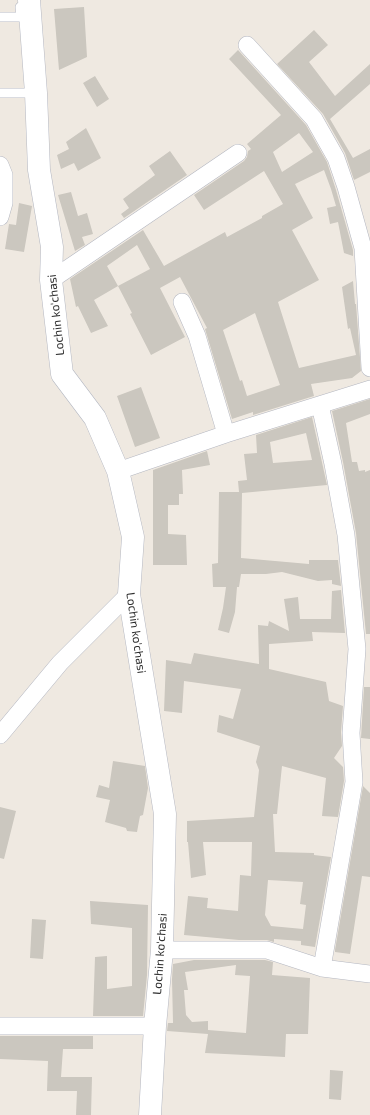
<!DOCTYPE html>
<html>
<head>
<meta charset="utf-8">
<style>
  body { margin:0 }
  canvas { display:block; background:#efe9e1 }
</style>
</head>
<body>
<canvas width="370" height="1115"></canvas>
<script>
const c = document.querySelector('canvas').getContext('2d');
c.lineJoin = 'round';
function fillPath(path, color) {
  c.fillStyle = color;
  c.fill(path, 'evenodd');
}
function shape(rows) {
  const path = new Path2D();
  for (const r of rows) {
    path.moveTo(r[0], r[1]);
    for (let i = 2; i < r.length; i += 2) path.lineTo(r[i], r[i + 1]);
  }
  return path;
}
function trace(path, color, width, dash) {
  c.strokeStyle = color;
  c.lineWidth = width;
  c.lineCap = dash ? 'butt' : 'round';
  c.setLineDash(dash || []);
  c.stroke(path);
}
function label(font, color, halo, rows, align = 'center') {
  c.font = font + ' "Exo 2",sans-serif';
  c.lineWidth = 3;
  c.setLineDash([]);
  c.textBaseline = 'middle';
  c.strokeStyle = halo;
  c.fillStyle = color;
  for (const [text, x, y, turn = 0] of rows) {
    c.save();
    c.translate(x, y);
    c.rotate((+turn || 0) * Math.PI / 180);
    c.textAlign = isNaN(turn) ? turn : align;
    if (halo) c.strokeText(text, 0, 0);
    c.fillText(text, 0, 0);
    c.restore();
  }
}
const building = shape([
  [84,7,87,57,59,70,54,9],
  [314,30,328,45,309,62,335,96,370,64,370,84,330,119,353,158,370,149,370,172,354,180,345,153,323,114,277,64],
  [238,50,306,125,327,162,336,190,353,250,353,256,344,253,338,222,330,224,327,208,336,206,331,189,324,170,295,184,313,218,292,230,319,280,278,302,299,368,356,355,350,328,348,329,342,287,353,281,355,304,356,304,361,371,352,378,311,384,314,396,253,415,253,412,232,419,205,329,207,328,180,277,160,288,185,337,151,355,130,314,132,313,118,286,94,300,108,326,91,333,78,306,76,307,70,279,143,230,164,266,225,232,227,237,262,218,262,216,283,204,264,171,204,210,194,195,244,161,247,157,248,151,251,149,247,144,281,115,229,59],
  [299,133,313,152,282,172,273,152],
  [137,245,150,269,118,286,107,266],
  [255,313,280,385,247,396,242,380,240,381,223,330],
  [95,76,109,99,97,107,83,83],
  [86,128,101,158,78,171,74,163,61,169,57,155,69,149,66,142],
  [170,151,187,175,124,218,121,214,129,208,123,199,155,175,149,166],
  [71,192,78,216,87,213,93,234,82,237,85,245,75,251,58,195],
  [19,203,32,206,24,252,5,249,9,224,16,225],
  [141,387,160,438,135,447,117,396],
  [370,399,370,414,346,423,352,462,357,462,359,471,365,470,365,472,370,470,370,634,366,634,356,533,343,462,332,411],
  [312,417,327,485,242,493,241,558,309,564,309,560,338,560,341,586,332,584,332,580,318,581,282,572,266,574,241,574,239,587,237,587,235,612,229,633,218,630,223,608,226,587,213,587,212,564,218,563,219,492,239,492,238,481,247,480,244,454,257,453,256,435],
  [306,433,312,460,273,463,270,442],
  [207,451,210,465,182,470,183,494,179,494,179,505,168,505,168,534,186,535,187,565,153,565,153,470],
  [341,590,345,633,312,632,313,641,269,644,269,669,326,682,329,701,343,706,341,732,342,746,334,758,343,767,344,781,338,817,322,816,326,778,282,766,277,814,273,814,275,852,314,853,314,855,331,857,315,947,301,945,301,941,274,939,274,942,267,940,239,940,184,935,188,896,208,898,207,908,238,911,240,875,251,876,252,842,203,842,206,875,191,878,188,842,187,842,187,821,254,817,259,770,256,762,260,746,217,732,219,715,233,719,241,689,184,681,182,713,164,711,166,660,191,664,194,653,259,664,258,625,268,626,269,621,289,631,284,599,298,597,300,619,331,619,332,591],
  [268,880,303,882,300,904,306,905,303,929,271,926,265,915],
  [364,687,370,687,370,739,361,738],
  [113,761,145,766,148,788,143,815,140,816,137,832,127,831,126,828,105,822,110,800,96,797,99,785,109,788],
  [363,786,370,793,370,877,362,876,350,954,335,952,335,950],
  [0,807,16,811,4,859,0,858],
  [90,901,148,905,147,975,143,1016,93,1016,95,957,107,956,107,989,132,986,132,928,91,924],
  [32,919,46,920,43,959,30,958],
  [194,960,265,960,273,962,272,975,310,978,308,1034,286,1034,285,1057,205,1053,208,1034,167,1031,168,1023,173,1023,172,979,173,964],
  [236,965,235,975,250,976,246,1033,208,1030,208,1021,192,1022,186,1015,184,990,188,990,185,972],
  [0,1036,93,1036,93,1049,63,1049,61,1077,92,1077,91,1115,76,1115,77,1091,47,1091,48,1061,0,1059],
  [330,1070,343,1071,341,1100,329,1099]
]);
const lane = shape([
  [0,17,21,17,20,7],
  [0,93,36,93]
]);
const street = shape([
  [247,45,314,119,336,158,346,187,363,248,370,368],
  [0,165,4,175,4,203,0,217],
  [51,280,238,153],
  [182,302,197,336,226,434],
  [320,405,333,464,346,535,357,649,351,733,354,782,322,968],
  [118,471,226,434,370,389],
  [0,735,60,663,129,594],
  [162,950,267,950,322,968,370,974],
  [0,1026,155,1026]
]);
const secondary = shape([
  [29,0,36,93,39,170,52,247,51,280,62,374,95,418,118,471,133,537,129,594,165,814,162,950,155,1026,150,1115]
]);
const streetNames = [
  ["Lochin ko'chasi",56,315,-96],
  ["Lochin ko'chasi",136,633,82],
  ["Lochin ko'chasi",160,954,-86]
];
fillPath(building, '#cbc7bf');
trace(lane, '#b4b7c1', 10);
trace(street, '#b4b7c1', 18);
trace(secondary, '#b4b7c1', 23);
trace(lane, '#fff', 9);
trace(street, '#fff', 17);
trace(secondary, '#fff', 22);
label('12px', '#2e2e2e', '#fff', streetNames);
</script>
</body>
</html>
